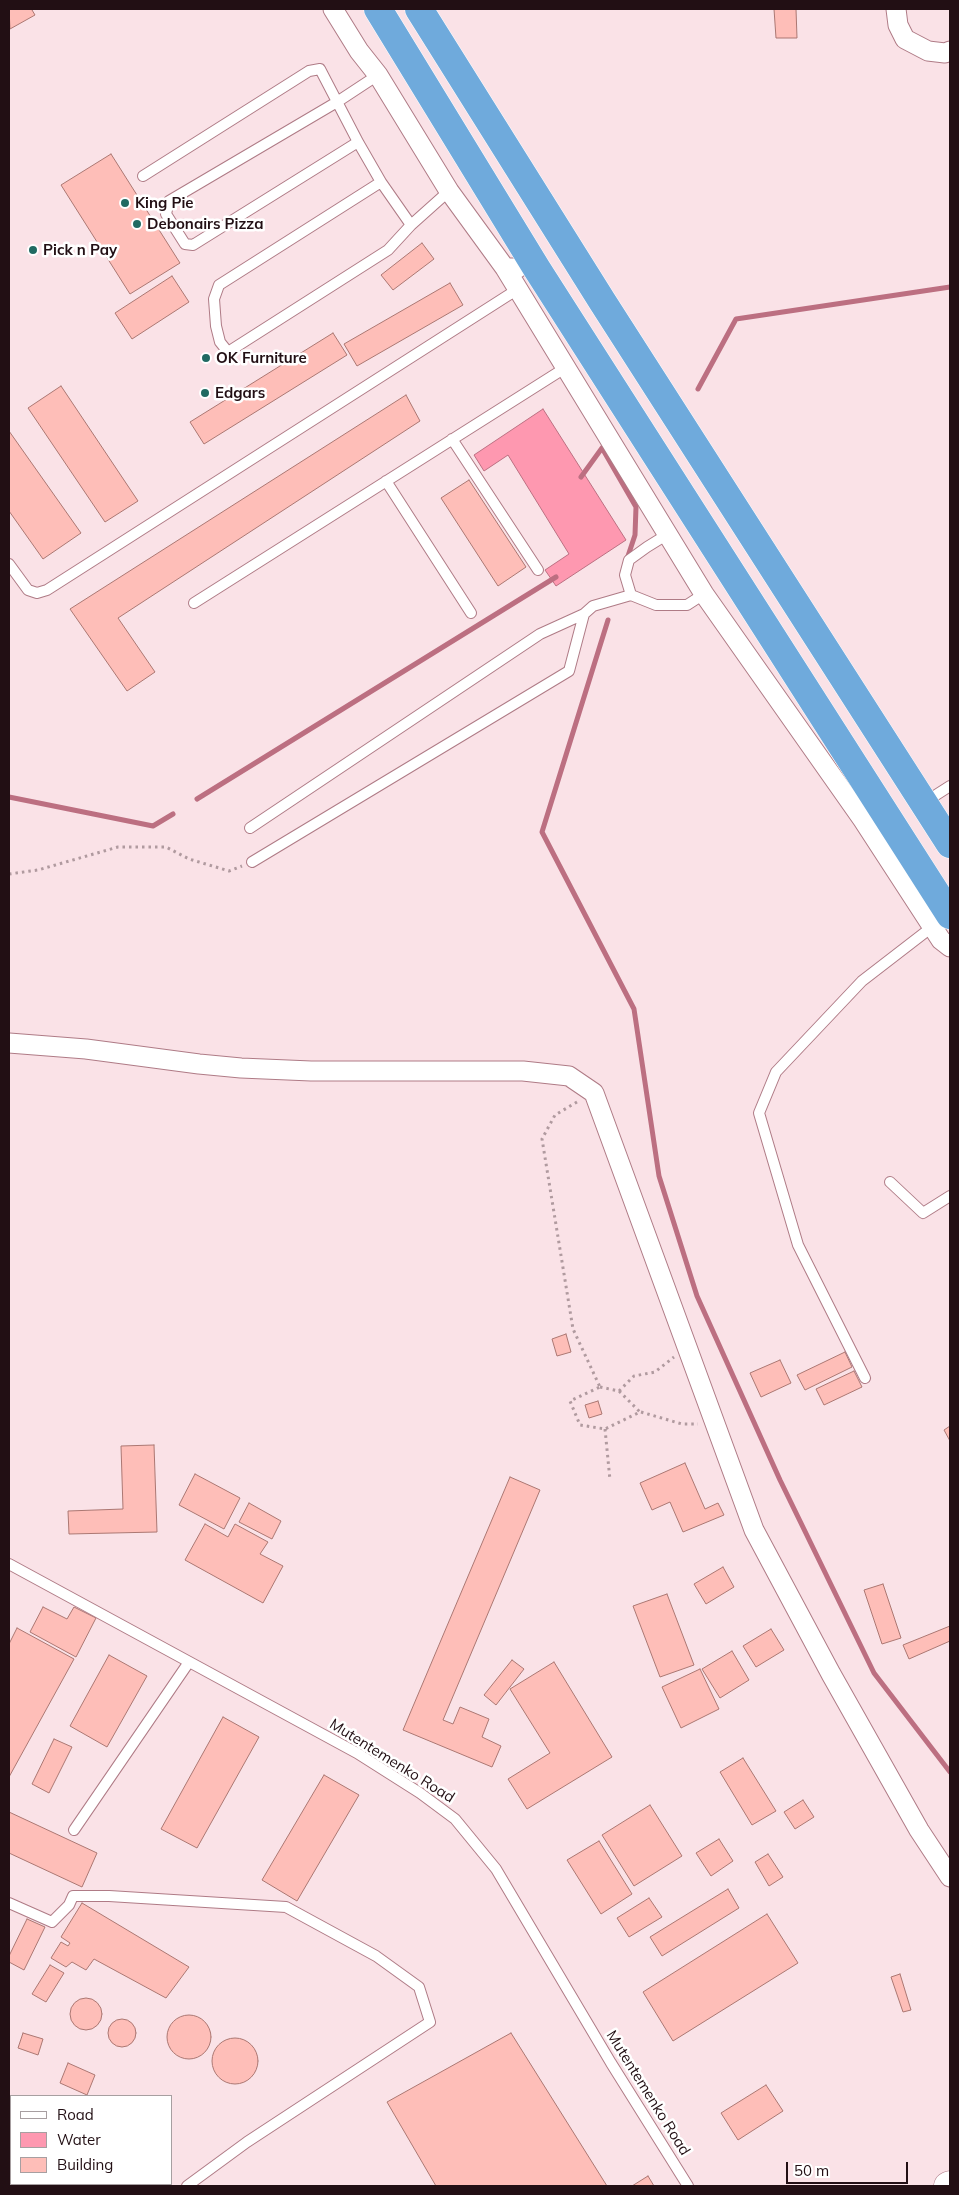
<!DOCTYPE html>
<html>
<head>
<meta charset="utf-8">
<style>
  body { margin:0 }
  #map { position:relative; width:959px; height:2195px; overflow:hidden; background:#fae2e7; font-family:Mulish,sans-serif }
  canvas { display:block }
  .frame { position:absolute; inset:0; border:10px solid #220f14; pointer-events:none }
  .legend { position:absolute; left:10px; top:2095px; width:162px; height:90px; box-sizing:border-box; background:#fff; border:1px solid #a79fa1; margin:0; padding:6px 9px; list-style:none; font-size:15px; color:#220f14 }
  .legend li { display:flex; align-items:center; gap:10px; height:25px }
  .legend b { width:25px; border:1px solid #a79fa1 }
  .scale { position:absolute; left:786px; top:2162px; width:122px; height:22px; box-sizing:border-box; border:2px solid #220f14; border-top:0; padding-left:6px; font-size:15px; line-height:18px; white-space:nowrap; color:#220f14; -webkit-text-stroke:4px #fff; paint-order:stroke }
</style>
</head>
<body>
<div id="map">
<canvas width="959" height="2195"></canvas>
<div class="frame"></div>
<ul class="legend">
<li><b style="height:6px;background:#fff"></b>Road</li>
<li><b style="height:14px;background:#fe98b0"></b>Water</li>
<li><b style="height:14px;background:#febeb8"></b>Building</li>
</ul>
<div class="scale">50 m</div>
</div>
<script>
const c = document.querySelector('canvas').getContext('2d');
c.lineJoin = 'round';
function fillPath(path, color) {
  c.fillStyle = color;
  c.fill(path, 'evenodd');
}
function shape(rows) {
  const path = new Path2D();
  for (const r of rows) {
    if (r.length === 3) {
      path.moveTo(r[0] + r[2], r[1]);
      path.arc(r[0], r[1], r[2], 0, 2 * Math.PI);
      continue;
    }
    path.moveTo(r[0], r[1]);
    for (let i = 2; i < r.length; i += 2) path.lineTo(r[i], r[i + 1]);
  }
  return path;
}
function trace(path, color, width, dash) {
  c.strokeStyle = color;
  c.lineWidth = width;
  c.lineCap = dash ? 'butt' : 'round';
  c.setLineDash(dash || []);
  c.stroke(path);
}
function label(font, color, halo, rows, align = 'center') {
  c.font = font + ' Mulish,sans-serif';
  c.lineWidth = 5;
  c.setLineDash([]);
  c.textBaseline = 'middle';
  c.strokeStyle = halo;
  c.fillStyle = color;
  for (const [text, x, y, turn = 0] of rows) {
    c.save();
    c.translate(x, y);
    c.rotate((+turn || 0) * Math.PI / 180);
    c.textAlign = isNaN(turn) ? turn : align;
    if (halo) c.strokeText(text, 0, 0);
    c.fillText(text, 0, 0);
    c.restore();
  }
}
const water = shape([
  [543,409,626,540,556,586,545,570,569,554,508,455,484,471,474,455,543,409]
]);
const stream = shape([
  [698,389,736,319,950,287],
  [581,477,602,448,636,507,635,535,627,559],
  [608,620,542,832,634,1009,659,1176,697,1296,780,1480,874,1673,950,1772],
  [9,797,153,826,173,814],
  [197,799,556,577]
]);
const building = shape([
  [9,9,34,9,32,10,35,15,10,29,9,9],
  [774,9,796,9,797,38,776,38,774,9],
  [111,154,180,263,130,294,61,185,111,154],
  [422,243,434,259,393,290,381,275,422,243],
  [172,276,189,302,132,339,115,313,172,276],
  [450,283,463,305,357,366,344,344,450,283],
  [333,333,347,355,204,444,190,422,333,333],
  [61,386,138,501,105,522,28,408,61,386],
  [406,395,420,421,118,618,155,672,127,691,70,609,406,395],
  [9,431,81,533,43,559,9,511,9,431],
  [469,480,526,567,498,586,441,498,469,480],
  [566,1334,571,1352,557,1356,552,1339,566,1334],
  [845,1352,852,1367,805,1390,797,1375,845,1352],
  [780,1360,791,1383,761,1397,750,1373,780,1360],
  [854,1371,862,1387,824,1405,816,1389,854,1371],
  [598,1401,602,1414,589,1418,585,1405,598,1401],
  [950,1426,950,1441,944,1430,950,1426],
  [154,1445,157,1532,69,1534,68,1511,123,1509,121,1446,154,1445],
  [685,1463,705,1509,718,1503,724,1515,683,1532,670,1502,652,1510,640,1483,685,1463],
  [195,1474,240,1498,224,1529,179,1505,195,1474],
  [510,1477,540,1490,443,1720,453,1724,460,1707,489,1719,482,1737,501,1746,492,1767,403,1730,510,1477],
  [249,1503,281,1521,272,1539,239,1522,249,1503],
  [205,1524,228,1537,235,1524,268,1542,260,1554,283,1566,263,1603,185,1560,205,1524],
  [723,1567,734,1587,706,1604,694,1584,723,1567],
  [883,1584,901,1638,882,1644,864,1590,883,1584],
  [667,1594,694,1665,660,1677,633,1606,667,1594],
  [43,1607,67,1619,74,1607,96,1618,76,1657,30,1632,43,1607],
  [950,1626,950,1641,909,1659,903,1645,950,1626],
  [17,1628,74,1659,9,1777,9,1644,17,1628],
  [771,1629,784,1650,756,1667,743,1646,771,1629],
  [732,1651,749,1680,720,1698,702,1669,732,1651],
  [109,1655,147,1676,107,1747,70,1726,109,1655],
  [512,1660,524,1669,496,1705,484,1695,512,1660],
  [554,1662,612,1757,527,1809,508,1779,550,1753,510,1689,554,1662],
  [700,1669,719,1709,681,1728,662,1687,700,1669],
  [223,1717,259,1737,197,1848,161,1829,223,1717],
  [54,1739,72,1747,49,1793,32,1784,54,1739],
  [743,1758,776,1811,752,1825,720,1772,743,1758],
  [324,1775,359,1795,297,1901,262,1880,324,1775],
  [803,1800,814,1817,795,1829,784,1812,803,1800],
  [650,1805,682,1856,634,1886,602,1835,650,1805],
  [9,1812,97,1853,82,1887,9,1853,9,1812],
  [719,1839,733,1861,711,1876,696,1853,719,1839],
  [599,1841,632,1894,601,1914,567,1860,599,1841],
  [768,1854,783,1877,769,1886,755,1862,768,1854],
  [728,1889,739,1908,662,1956,650,1937,728,1889],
  [649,1898,662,1917,629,1937,617,1918,649,1898],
  [82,1903,189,1967,166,1998,94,1959,86,1970,72,1962,66,1967,51,1958,61,1942,68,1946,70,1943,61,1937,82,1903],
  [767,1914,798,1963,673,2041,643,1992,767,1914],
  [27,1919,45,1927,24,1970,9,1962,9,1956,27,1919],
  [50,1965,64,1973,46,2002,32,1994,50,1965],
  [900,1974,911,2010,903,2012,891,1977,900,1974],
  [86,2014,16],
  [189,2037,22],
  [122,2033,14],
  [23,2033,43,2039,38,2055,18,2048,23,2033],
  [511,2033,607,2186,436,2186,387,2102,511,2033],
  [235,2061,23],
  [68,2063,95,2075,87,2095,60,2083,68,2063],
  [766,2085,783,2111,738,2140,721,2113,766,2085],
  [648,2176,654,2186,632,2186,648,2176]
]);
const path = shape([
  [9,874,38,870,118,847,166,847,189,859,229,871,242,866],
  [577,1102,555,1115,542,1139,573,1329,600,1387],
  [600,1387,619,1391,640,1412,605,1429,580,1425,570,1401,600,1387],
  [619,1391,634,1376,655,1372,674,1357],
  [641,1412,682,1424,698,1424],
  [605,1429,610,1480]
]);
const lane = shape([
  [378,75,337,102,169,201,166,214,185,244,193,245,358,142,381,182],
  [143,176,309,71,320,69,358,142],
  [411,225,381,182,219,285,214,299,216,326,220,342,228,352,388,250,411,225,449,191],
  [452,439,538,570],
  [386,481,471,613],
  [9,564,28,590,37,593,47,590,518,289],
  [631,595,625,575,629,560,647,547,668,534],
  [194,603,565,368],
  [925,802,950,786],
  [250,828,540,634,584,614],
  [252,862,569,671,584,614,593,606,631,595,656,605,687,605,704,594],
  [890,1182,923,1213,950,1196],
  [865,1378,798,1245,759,1113,776,1072,862,981,932,927],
  [9,1564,357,1753,420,1793,455,1819,496,1869,611,2063,688,2186],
  [74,1830,189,1662],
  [9,1903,52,1922,69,1905,73,1896,109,1896,286,1907,376,1956,419,1987,430,2022,247,2142,187,2186],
  [126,2184,128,2186]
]);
const street = shape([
  [333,9,359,51,378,75,449,191,505,268,518,268],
  [896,9,898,25,905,39,928,51,945,53,950,51],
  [505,268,704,594,863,820,941,940,950,947],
  [9,1043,86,1049,199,1064,241,1068,311,1071,523,1071,569,1076,594,1093,754,1530,831,1674,919,1830,950,1877]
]);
const secondary = shape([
  [948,2186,950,2185]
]);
const highway = shape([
  [378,9,537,269,950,915],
  [419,9,602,301,950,844]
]);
const markers = [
  [125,203,5,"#206a62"],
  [137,224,5,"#206a62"],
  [33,250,5,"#206a62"],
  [206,358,5,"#206a62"],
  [205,393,5,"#206a62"]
];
const poiNames = [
  ["King Pie",135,203],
  ["Debonairs Pizza",147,224],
  ["Pick n Pay",43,250],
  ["OK Furniture",216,358],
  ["Edgars",215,393]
];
const streetNames = [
  ["Mutentemenko Road",392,1761,32],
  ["Mutentemenko Road",648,2093,58]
];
fillPath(water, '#fe98b0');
trace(water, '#bc6f81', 1);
trace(stream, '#bc6f81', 5);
fillPath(building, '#febeb8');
trace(building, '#ab7772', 1);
trace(lane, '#af7b86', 12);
trace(street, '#af7b86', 21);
trace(secondary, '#af7b86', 29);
trace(highway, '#fff', 29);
trace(path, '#b09a9f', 3, [2.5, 4]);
trace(lane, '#fff', 10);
trace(street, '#fff', 19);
trace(secondary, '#fff', 28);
trace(highway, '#6faadc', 28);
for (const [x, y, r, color] of markers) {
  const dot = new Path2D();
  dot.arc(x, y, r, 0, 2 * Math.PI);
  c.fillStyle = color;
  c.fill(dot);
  trace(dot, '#fff', 2);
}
label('bold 15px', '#220f14', '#fff', poiNames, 'left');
label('15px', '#220f14', '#fff', streetNames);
</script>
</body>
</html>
